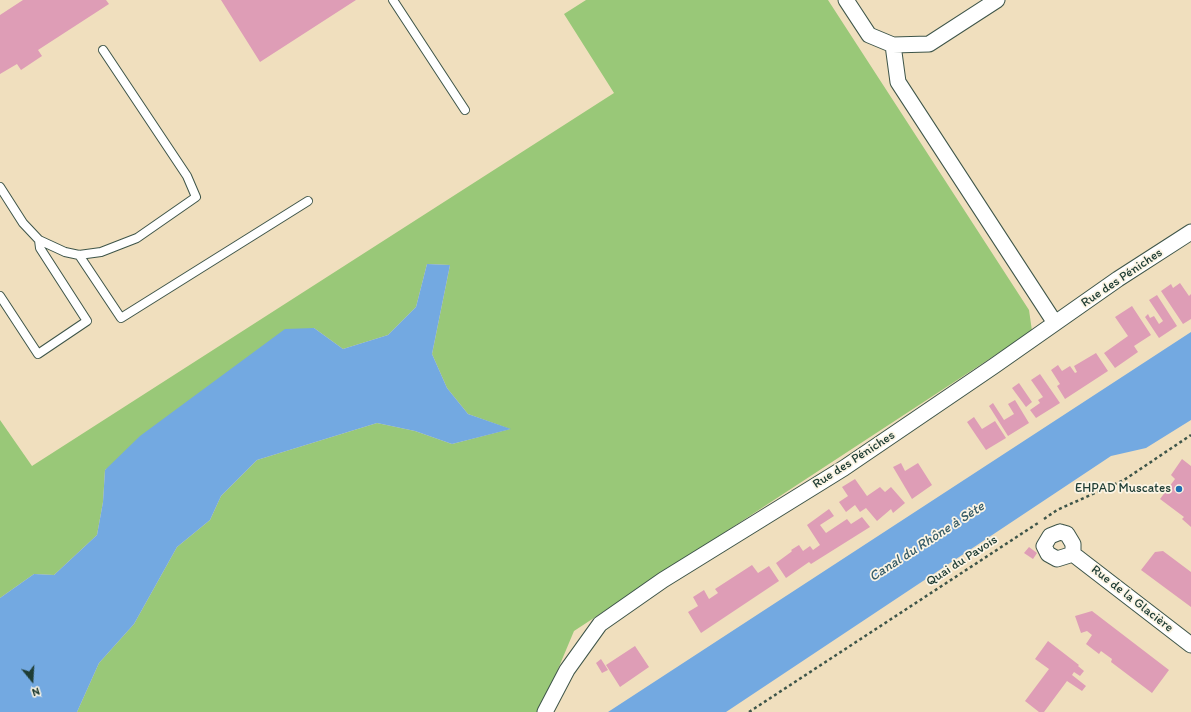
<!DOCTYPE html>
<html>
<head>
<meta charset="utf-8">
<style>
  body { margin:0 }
  #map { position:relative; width:1191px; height:712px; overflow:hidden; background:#f0dfbe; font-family:Itim,sans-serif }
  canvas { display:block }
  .north { position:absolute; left:12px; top:660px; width:40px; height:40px; -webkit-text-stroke:3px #fcf5e5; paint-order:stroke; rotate:162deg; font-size:11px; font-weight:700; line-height:16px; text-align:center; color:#1f3d34 }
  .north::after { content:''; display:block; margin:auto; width:14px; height:18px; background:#1f3d34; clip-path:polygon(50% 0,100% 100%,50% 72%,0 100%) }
</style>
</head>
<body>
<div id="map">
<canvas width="1191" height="712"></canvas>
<div class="north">N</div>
</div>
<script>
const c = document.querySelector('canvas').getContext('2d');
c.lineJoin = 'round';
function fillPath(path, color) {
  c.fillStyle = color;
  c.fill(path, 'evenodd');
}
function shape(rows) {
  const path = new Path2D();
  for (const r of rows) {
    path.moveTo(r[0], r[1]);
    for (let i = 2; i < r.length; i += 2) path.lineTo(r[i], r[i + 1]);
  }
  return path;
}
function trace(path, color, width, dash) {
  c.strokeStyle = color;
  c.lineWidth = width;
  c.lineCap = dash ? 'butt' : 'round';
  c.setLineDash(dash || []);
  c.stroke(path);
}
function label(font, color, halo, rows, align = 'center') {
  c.font = font + ' Itim,sans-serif';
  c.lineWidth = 3.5;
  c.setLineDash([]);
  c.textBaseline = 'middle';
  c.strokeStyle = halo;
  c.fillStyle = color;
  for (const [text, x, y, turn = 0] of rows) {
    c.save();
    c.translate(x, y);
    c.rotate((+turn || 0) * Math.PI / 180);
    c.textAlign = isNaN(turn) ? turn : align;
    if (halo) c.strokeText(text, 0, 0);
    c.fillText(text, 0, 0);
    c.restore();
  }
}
const green = shape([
  [586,0,828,0,1029,310,1032,331,574,631,540,712,77,712,99,663,134,624,177,547,210,520,221,496,257,460,377,423,415,431,452,444,510,429,468,414,447,388,432,354,450,265,427,264,416,307,388,335,343,349,314,328,105,470,103,502,97,535,54,575,34,574,0,598,0,420,32,466,614,93,564,14]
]);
const water = shape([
  [427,264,450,265,432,354,447,388,468,414,511,429,452,444,415,431,377,423,257,460,221,496,210,520,177,547,134,624,99,663,77,712,0,712,0,598,34,574,54,575,97,535,103,502,105,470,140,436,285,329,314,328,343,349,388,335,416,307],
  [1191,332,1191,420,1146,448,1111,456,726,712,608,712]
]);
const building = shape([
  [23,0,106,0,109,4,38,50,42,56,21,70,17,64,0,74,0,15],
  [221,0,356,0,260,62],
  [1180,283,1189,296,1191,294,1191,319,1183,324,1161,291,1171,284,1173,288],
  [1157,295,1177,326,1159,338,1145,317,1148,314,1150,318,1154,316,1159,324,1163,321,1149,300],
  [1132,306,1151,335,1134,346,1138,352,1115,368,1104,353,1128,336,1115,317],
  [1096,353,1108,371,1065,399,1057,386,1060,384,1051,370,1058,365,1062,371,1070,366,1075,373,1077,372,1074,366],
  [1040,374,1060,403,1036,418,1030,410,1040,403,1038,400,1043,397,1031,380],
  [1019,383,1032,402,1026,407,1012,388],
  [1015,400,1029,423,1008,436,989,406,993,403,1004,420,1014,414,1008,404],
  [974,417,982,429,995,421,1006,438,986,450,967,422],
  [1182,459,1191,466,1191,527,1182,519,1184,517,1160,499,1175,479,1171,475],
  [901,463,905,471,918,463,932,485,912,499,893,467],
  [855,479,867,496,880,487,885,492,891,487,905,503,893,513,891,509,877,521,866,508,860,512,855,505,846,512,839,502,848,496,842,487],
  [829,509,834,516,820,525,826,533,847,519,851,524,862,517,870,527,811,564,809,562,786,578,776,563,791,552,792,551,791,550,799,545,803,551,810,546,813,550,820,545,807,525],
  [1029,547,1037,553,1033,559,1024,553],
  [1163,551,1191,572,1191,607,1141,570,1155,552],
  [752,565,758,573,769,566,779,581,701,633,688,612,698,606,693,597,704,590,709,599,718,593,715,589],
  [1092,611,1169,670,1152,693,1111,662,1112,659,1101,651,1099,654,1086,644,1092,635,1087,631,1081,633,1075,616],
  [1048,641,1079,665,1078,666,1084,671,1080,676,1074,672,1072,675,1086,686,1082,691,1067,681,1044,712,1039,712,1025,701,1049,669,1035,659],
  [635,646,649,667,620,687,606,665],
  [601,659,608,670,602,673,596,663]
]);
const path = shape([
  [1044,519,1057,510,1124,480,1191,435],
  [749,712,1038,523]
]);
const service = shape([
  [393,0,465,110],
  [0,187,23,223,39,240,65,252,79,255,101,252,137,238,196,197,187,176,103,50],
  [79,255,121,318,308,201],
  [0,296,38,354,87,321,40,248,39,240]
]);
const minor = shape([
  [846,0,869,35,893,45,929,44,997,0],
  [893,45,898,82,1055,323],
  [1060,532,1067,534,1073,544,1073,554,1057,559,1048,554,1044,546,1050,536,1060,532],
  [1073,554,1191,645],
  [545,712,567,670,600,624,663,580,844,468,994,366,1118,279,1191,232]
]);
const markers = [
  [1179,489,4,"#1f6fb2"]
];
const streetNames = [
  ["Rue des Péniches",1122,278,-34],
  ["Rue des Péniches",854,460,-33],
  ["Quai du Pavois",962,561,-33],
  ["Rue de la Glacière",1132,599,38]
];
const poiNames = [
  ["EHPAD Muscates",1171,489]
];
const waterNames = [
  ["Canal du Rhône à Sète",927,542,-33]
];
fillPath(green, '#99c878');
fillPath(water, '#73a9e1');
fillPath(building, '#de9db6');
trace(service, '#3e5549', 10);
trace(minor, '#3e5549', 17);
trace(path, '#3e5549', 2.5, [3, 3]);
trace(service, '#fff', 8);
trace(minor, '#fff', 15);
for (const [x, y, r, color] of markers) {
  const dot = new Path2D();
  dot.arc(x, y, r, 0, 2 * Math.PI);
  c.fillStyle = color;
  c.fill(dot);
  trace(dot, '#fcf5e5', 1.5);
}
label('13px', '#1f3d34', '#fcf5e5', streetNames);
label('13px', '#1f3d34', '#fcf5e5', poiNames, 'right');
label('italic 14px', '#385d68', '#fcf5e5', waterNames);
</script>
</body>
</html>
